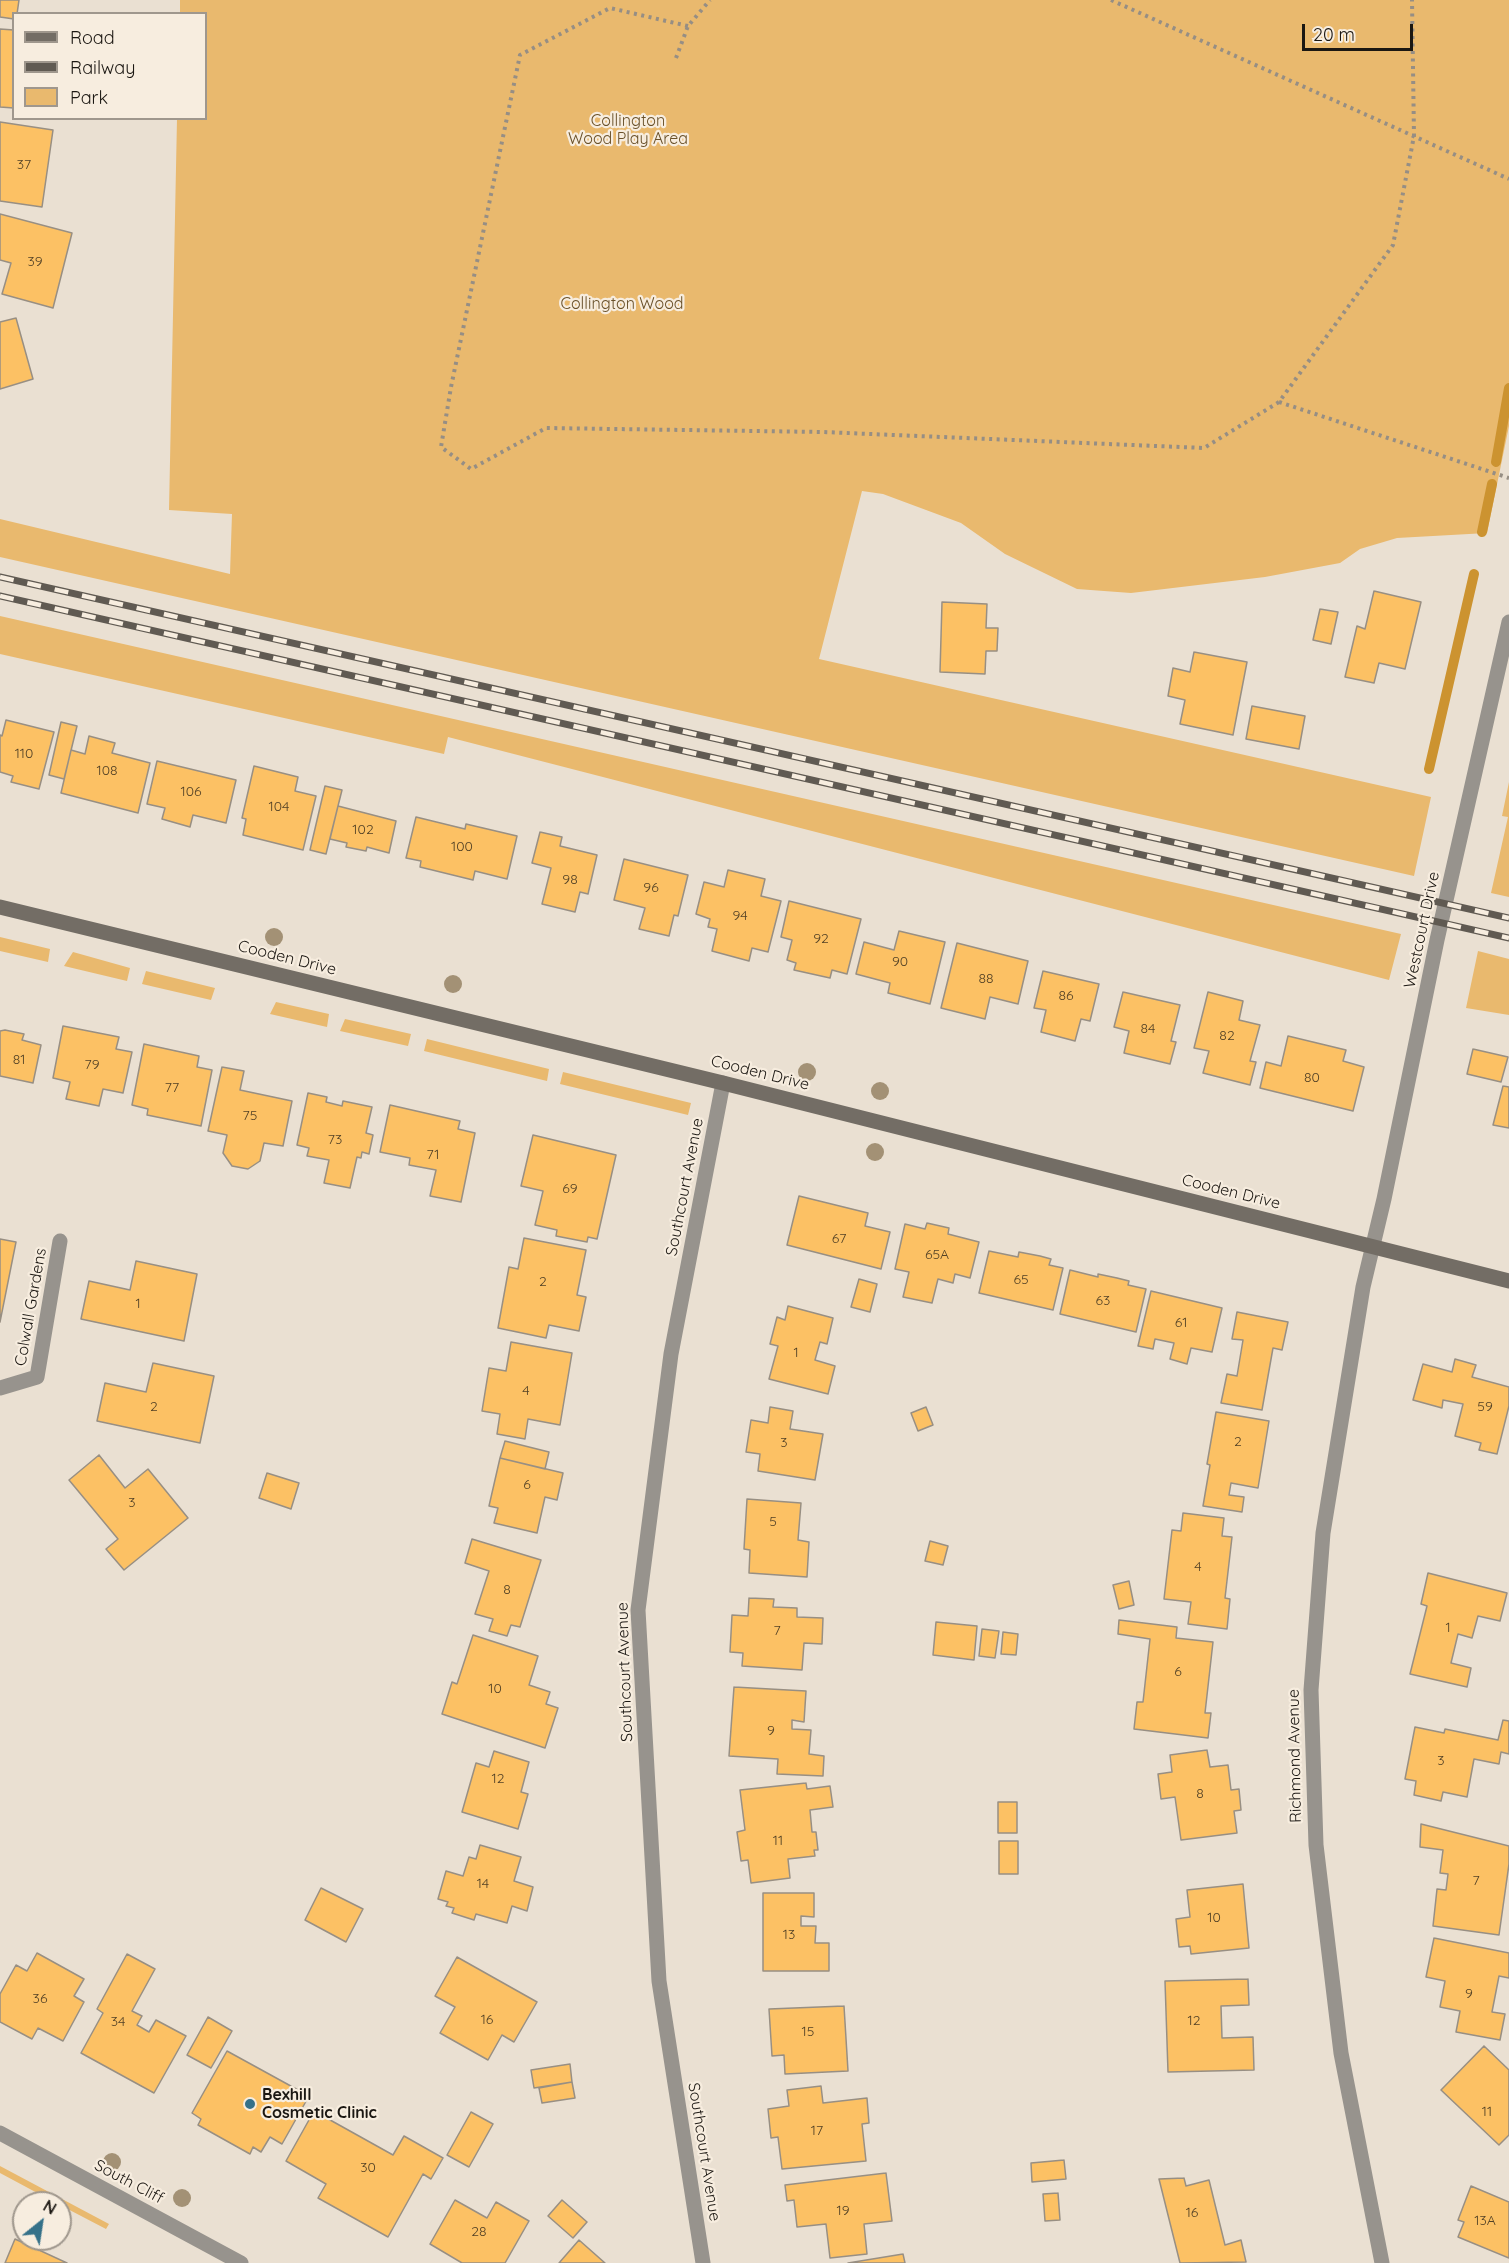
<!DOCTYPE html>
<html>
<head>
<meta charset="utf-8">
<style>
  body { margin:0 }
  #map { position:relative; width:1509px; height:2263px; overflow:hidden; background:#eae0d2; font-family:Quicksand,sans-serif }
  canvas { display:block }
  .legend { position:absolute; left:12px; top:12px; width:195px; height:108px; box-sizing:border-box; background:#f7eddf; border:2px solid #9f978d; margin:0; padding:8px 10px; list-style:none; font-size:18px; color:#1b1712 }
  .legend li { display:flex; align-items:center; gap:12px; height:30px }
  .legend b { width:30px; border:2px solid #9f978d }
  .north { position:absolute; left:12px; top:2191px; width:60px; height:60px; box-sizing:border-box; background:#f7eddf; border:2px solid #9f978d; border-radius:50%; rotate:30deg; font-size:16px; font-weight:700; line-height:24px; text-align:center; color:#1b1712 }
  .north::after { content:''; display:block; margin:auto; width:21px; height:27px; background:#357189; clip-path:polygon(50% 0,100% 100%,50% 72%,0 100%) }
  .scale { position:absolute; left:1302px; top:24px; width:111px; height:27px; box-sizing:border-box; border:3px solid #1b1712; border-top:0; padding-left:8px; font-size:18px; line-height:21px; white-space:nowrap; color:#1b1712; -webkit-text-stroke:4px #f7eddf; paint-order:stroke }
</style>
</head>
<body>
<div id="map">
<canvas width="1509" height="2263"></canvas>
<ul class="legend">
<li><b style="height:8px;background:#736d65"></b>Road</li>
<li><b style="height:8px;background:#605a52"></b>Railway</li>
<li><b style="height:16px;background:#e9b96e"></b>Park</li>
</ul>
<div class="north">N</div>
<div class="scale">20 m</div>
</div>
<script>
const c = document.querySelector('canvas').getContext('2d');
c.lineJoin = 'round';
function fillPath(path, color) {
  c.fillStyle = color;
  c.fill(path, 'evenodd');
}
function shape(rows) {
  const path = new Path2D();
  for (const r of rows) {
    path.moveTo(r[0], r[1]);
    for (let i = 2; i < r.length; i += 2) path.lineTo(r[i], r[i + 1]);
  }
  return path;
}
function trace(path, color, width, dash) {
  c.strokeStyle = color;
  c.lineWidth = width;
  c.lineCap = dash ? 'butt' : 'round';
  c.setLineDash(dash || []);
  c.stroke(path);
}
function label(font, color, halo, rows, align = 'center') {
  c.font = font + ' Quicksand,sans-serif';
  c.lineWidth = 4.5;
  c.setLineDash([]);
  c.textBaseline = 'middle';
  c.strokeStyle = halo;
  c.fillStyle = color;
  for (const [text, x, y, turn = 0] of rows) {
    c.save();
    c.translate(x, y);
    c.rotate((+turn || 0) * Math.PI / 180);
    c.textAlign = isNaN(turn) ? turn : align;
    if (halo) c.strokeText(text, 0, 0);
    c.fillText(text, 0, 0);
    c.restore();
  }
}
const green = shape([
  [180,0,1509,0,1509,426,1487,533,1397,538,1360,549,1340,563,1265,577,1131,593,1077,589,1005,554,961,523,883,494,862,491,819,659,1431,797,1414,876,0,557,0,519,230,574,232,514,169,510,177,119,206,118,206,14,180,13],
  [0,616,1401,934,1389,980,448,737,444,754,0,654],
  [1509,782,1509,897,1491,893,1508,817,1502,816],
  [0,937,50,949,48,962,0,951],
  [1478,951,1509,959,1509,1015,1466,1008],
  [73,952,130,968,127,981,64,966],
  [146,971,215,988,211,1000,142,984],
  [276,1002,329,1014,327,1027,270,1014],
  [345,1019,411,1034,408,1046,340,1031],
  [427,1039,549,1069,547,1081,424,1051],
  [563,1072,691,1103,688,1115,560,1084],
  [0,2166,109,2224,106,2229,60,2205,60,2203,56,2203,0,2173]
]);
const stream = shape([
  [1496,462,1509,388],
  [1482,532,1492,484],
  [1429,769,1474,574]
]);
const building = shape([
  [0,0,19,0,17,14,14,14,14,19,0,17,0,0],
  [0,29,14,30,14,108,0,107,0,29],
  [0,122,53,130,42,207,0,201,0,122],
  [0,214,72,233,53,308,2,294,11,263,0,260,0,214],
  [16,318,33,379,0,389,0,322,16,318],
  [1374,591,1421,602,1405,669,1379,663,1374,683,1345,677,1357,626,1365,629,1374,591],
  [942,602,987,604,986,628,998,628,997,651,986,651,985,674,940,672,942,602],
  [1320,609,1338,612,1331,644,1313,640,1320,609],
  [1194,652,1247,662,1233,735,1180,724,1185,700,1168,696,1173,668,1190,672,1194,652],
  [1252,706,1305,716,1299,749,1246,739,1252,706],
  [6,720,54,732,39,789,11,782,13,776,0,772,0,735,2,736,6,720],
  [61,722,77,726,64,779,49,775,61,722],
  [89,736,115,743,112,753,150,763,138,813,61,793,71,750,85,754,89,736],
  [157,761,236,780,226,823,193,815,190,827,162,819,165,808,147,804,157,761],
  [254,766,298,777,295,791,316,796,303,850,243,835,246,819,242,818,254,766],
  [325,786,342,790,326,854,310,850,325,786],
  [338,806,396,821,389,853,367,847,366,851,346,847,347,843,330,839,338,806],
  [416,817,465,829,466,824,517,836,507,879,475,871,473,880,420,867,421,861,406,858,416,817],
  [540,832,562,837,560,846,597,855,588,894,580,892,575,912,542,904,551,868,532,863,540,832],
  [624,859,688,875,678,916,674,915,669,936,639,929,645,908,614,900,624,859],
  [728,870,765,879,761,896,781,901,768,952,752,948,749,961,712,951,717,929,708,927,710,919,696,914,704,882,724,887,728,870],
  [789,901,861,919,847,974,832,970,830,978,794,970,796,963,787,960,792,940,781,937,789,901],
  [899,931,945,942,930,1004,888,993,890,983,856,974,864,942,894,950,899,931],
  [957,943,1028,961,1018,1004,990,997,985,1019,941,1008,957,943],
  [1043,971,1099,984,1090,1021,1081,1019,1075,1041,1041,1032,1046,1010,1034,1008,1043,971],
  [1123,992,1180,1005,1171,1041,1176,1042,1170,1064,1124,1053,1129,1031,1114,1027,1123,992],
  [1208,992,1243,1001,1239,1020,1260,1025,1250,1061,1256,1062,1250,1085,1203,1073,1209,1051,1194,1048,1208,992],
  [63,1026,119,1037,116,1049,132,1052,123,1093,103,1089,99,1106,66,1099,70,1082,53,1078,63,1026],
  [5,1030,24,1034,22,1040,41,1045,33,1083,0,1076,0,1031,5,1030],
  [1288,1036,1346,1050,1343,1061,1364,1067,1353,1111,1260,1088,1266,1062,1281,1066,1288,1036],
  [144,1044,199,1056,197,1067,212,1070,201,1126,147,1115,148,1109,132,1105,144,1044],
  [1473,1049,1508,1057,1501,1082,1467,1074,1473,1049],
  [222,1067,244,1071,240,1090,292,1101,283,1146,264,1143,260,1161,248,1169,232,1166,223,1153,227,1135,208,1131,222,1067],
  [1503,1086,1509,1087,1509,1128,1493,1125,1503,1086],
  [308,1093,327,1097,326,1102,342,1106,343,1101,372,1107,366,1133,373,1135,369,1154,362,1152,361,1158,357,1157,350,1188,324,1183,329,1160,307,1156,309,1148,297,1145,308,1093],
  [390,1105,460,1121,458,1129,475,1133,461,1202,430,1196,436,1170,409,1165,410,1158,380,1152,390,1105],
  [533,1135,616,1155,597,1239,588,1237,587,1242,556,1236,557,1230,535,1225,543,1191,521,1186,533,1135],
  [799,1196,868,1213,865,1226,890,1232,881,1269,787,1245,799,1196],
  [927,1223,949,1228,948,1234,979,1242,970,1278,955,1274,953,1283,938,1279,932,1303,903,1297,909,1272,895,1269,905,1224,925,1229,927,1223],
  [524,1238,586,1250,577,1295,586,1297,579,1331,549,1325,546,1338,498,1328,509,1267,518,1269,524,1238],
  [0,1239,16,1242,0,1322,0,1239],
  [989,1251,1018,1257,1019,1252,1040,1256,1051,1259,1049,1265,1063,1268,1053,1310,979,1293,989,1251],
  [136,1261,197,1274,184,1341,81,1319,89,1281,130,1290,136,1261],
  [1070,1270,1098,1277,1098,1274,1117,1278,1129,1281,1128,1285,1146,1289,1136,1332,1060,1314,1070,1270],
  [859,1279,877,1284,870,1312,851,1307,859,1279],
  [1151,1291,1222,1308,1212,1352,1191,1348,1187,1364,1170,1359,1174,1343,1155,1339,1153,1349,1138,1346,1151,1291],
  [788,1306,833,1318,827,1344,820,1342,815,1360,835,1366,828,1394,769,1379,778,1346,770,1344,777,1317,785,1320,788,1306],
  [1237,1312,1288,1322,1282,1350,1273,1348,1262,1410,1221,1403,1227,1374,1237,1376,1243,1340,1232,1339,1237,1312],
  [511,1342,572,1353,560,1425,528,1419,525,1439,497,1434,500,1414,482,1411,489,1368,506,1371,511,1342],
  [1455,1359,1476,1365,1472,1377,1509,1387,1509,1406,1497,1454,1479,1450,1481,1443,1455,1436,1463,1404,1443,1400,1442,1408,1413,1400,1423,1364,1452,1372,1455,1359],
  [153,1363,214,1376,200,1443,97,1421,105,1383,146,1392,153,1363],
  [770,1407,793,1411,790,1429,823,1434,815,1480,758,1471,760,1454,746,1452,751,1420,768,1423,770,1407],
  [926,1407,933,1425,918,1431,911,1413,926,1407],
  [1216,1412,1269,1421,1258,1488,1231,1483,1229,1495,1244,1497,1242,1512,1203,1506,1210,1465,1207,1464,1216,1412],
  [505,1441,549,1452,545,1469,500,1458,505,1441],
  [99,1455,125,1488,148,1469,188,1518,124,1570,106,1549,118,1539,69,1480,99,1455],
  [500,1458,563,1473,557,1500,545,1497,537,1533,494,1523,498,1508,489,1506,500,1458],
  [267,1473,299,1483,291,1509,259,1498,267,1473],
  [747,1499,801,1503,798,1540,809,1542,807,1577,749,1573,750,1550,744,1549,747,1499],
  [1183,1513,1224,1518,1222,1536,1232,1537,1225,1598,1230,1599,1227,1629,1188,1624,1191,1602,1164,1599,1172,1530,1181,1531,1183,1513],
  [472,1539,541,1560,520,1627,511,1625,507,1636,489,1631,493,1619,475,1614,489,1571,465,1563,472,1539],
  [930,1541,948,1546,943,1565,925,1561,930,1541],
  [1428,1573,1507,1593,1500,1621,1478,1616,1472,1638,1458,1634,1451,1663,1471,1668,1467,1687,1410,1674,1427,1606,1421,1604,1428,1573],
  [1129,1581,1134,1605,1119,1609,1113,1585,1129,1581],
  [749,1598,774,1599,773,1607,797,1608,797,1617,823,1618,822,1644,804,1643,802,1670,742,1666,743,1653,730,1652,732,1615,748,1616,749,1598],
  [1119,1620,1177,1627,1176,1638,1213,1642,1205,1713,1211,1713,1208,1738,1134,1729,1137,1702,1143,1702,1150,1639,1118,1634,1119,1620],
  [936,1622,977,1626,974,1660,933,1655,936,1622],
  [982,1629,999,1631,995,1658,979,1656,982,1629],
  [1003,1632,1018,1634,1016,1655,1001,1654,1003,1632],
  [473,1635,538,1656,529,1685,550,1692,546,1704,558,1708,545,1748,442,1714,452,1682,457,1684,473,1635],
  [734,1687,806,1691,804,1722,792,1720,792,1729,811,1730,809,1754,824,1756,823,1776,777,1774,778,1759,729,1756,734,1687],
  [1503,1720,1509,1721,1509,1754,1501,1752,1499,1764,1474,1759,1467,1797,1443,1792,1441,1801,1414,1795,1416,1781,1405,1779,1415,1727,1444,1733,1445,1729,1498,1740,1503,1720],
  [1207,1750,1210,1767,1228,1765,1231,1790,1239,1789,1241,1810,1234,1811,1237,1833,1181,1840,1175,1797,1161,1799,1158,1774,1172,1772,1170,1755,1207,1750],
  [494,1751,529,1762,521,1792,528,1794,518,1829,462,1812,476,1763,489,1767,494,1751],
  [806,1783,807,1789,830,1786,833,1807,810,1810,812,1832,816,1832,818,1850,814,1850,815,1856,788,1859,790,1878,751,1883,748,1860,741,1861,737,1832,745,1830,740,1790,806,1783],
  [998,1802,1017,1802,1017,1833,998,1833,998,1802],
  [1421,1824,1509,1846,1509,1864,1499,1935,1433,1926,1437,1889,1446,1890,1448,1874,1440,1873,1443,1850,1420,1847,1421,1824],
  [999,1841,1018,1841,1018,1874,999,1874,999,1841],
  [480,1845,521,1857,514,1881,533,1887,527,1911,512,1906,507,1923,476,1914,474,1920,452,1913,454,1908,446,1906,448,1902,438,1899,446,1871,463,1876,469,1857,476,1859,480,1845],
  [1243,1884,1249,1948,1191,1954,1190,1946,1179,1947,1176,1919,1190,1917,1187,1890,1243,1884],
  [321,1888,363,1909,346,1942,305,1920,321,1888],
  [763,1893,814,1893,814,1917,801,1916,801,1926,816,1926,815,1943,829,1943,829,1971,763,1971,763,1893],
  [1434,1938,1509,1953,1509,1978,1499,1976,1492,2012,1505,2014,1500,2040,1456,2032,1460,2011,1440,2007,1445,1981,1426,1977,1434,1938],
  [37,1953,84,1979,74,1996,84,2002,63,2041,38,2028,32,2039,0,2022,0,1994,16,1965,27,1971,37,1953],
  [127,1954,155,1969,132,2011,142,2016,137,2025,149,2032,156,2020,186,2036,154,2093,81,2053,103,2013,97,2009,127,1954],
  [457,1957,537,2002,514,2042,502,2035,488,2060,440,2033,455,2007,435,1996,457,1957],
  [1248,1979,1249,2005,1221,2006,1222,2038,1253,2037,1254,2070,1168,2072,1165,1981,1248,1979],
  [844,2006,848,2071,785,2074,784,2055,772,2056,769,2009,844,2006],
  [208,2017,232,2031,211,2068,187,2055,208,2017],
  [1484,2046,1509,2070,1509,2135,1499,2145,1441,2090,1484,2046],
  [227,2051,309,2096,282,2144,270,2137,261,2152,253,2147,250,2154,198,2125,201,2119,192,2113,227,2051],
  [570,2064,572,2082,534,2088,531,2070,570,2064],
  [572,2082,575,2098,542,2103,539,2088,572,2082],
  [821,2086,823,2103,867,2098,869,2123,862,2124,866,2161,782,2169,778,2137,771,2138,768,2109,789,2106,787,2090,821,2086],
  [314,2111,393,2155,404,2136,443,2158,431,2179,423,2174,388,2237,318,2198,326,2184,286,2161,314,2111],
  [471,2112,493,2124,469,2167,447,2155,471,2112],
  [1064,2160,1066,2179,1032,2182,1031,2163,1064,2160],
  [886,2173,892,2221,864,2224,867,2254,830,2258,826,2224,797,2227,794,2200,787,2201,785,2185,886,2173],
  [1184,2178,1186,2186,1209,2180,1225,2245,1241,2240,1246,2262,1180,2263,1159,2179,1184,2178],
  [1471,2186,1509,2202,1509,2258,1458,2237,1464,2222,1458,2220,1471,2186],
  [1058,2193,1060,2220,1045,2221,1043,2194,1058,2193],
  [455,2200,487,2218,496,2202,529,2221,505,2263,462,2263,430,2244,455,2200],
  [562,2200,587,2222,573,2238,548,2216,562,2200],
  [15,2239,67,2263,5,2263,15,2239],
  [579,2240,605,2263,559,2263,579,2240],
  [903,2254,905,2263,848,2263,903,2254]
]);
const path = shape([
  [1111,0,1509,179],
  [688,26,610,8,520,55,451,387,441,447,471,469,546,428,823,432,1204,448,1279,402,1393,245,1414,136,1412,0],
  [676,58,688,26,710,0],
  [1279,402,1509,478]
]);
const service = shape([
  [0,1388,37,1377,60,1241]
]);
const minor = shape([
  [0,2133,241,2263],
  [703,2263,659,1981,638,1610,671,1354,723,1083]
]);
const tertiary = shape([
  [1382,2263,1341,2053,1316,1845,1311,1690,1323,1533,1363,1287,1384,1199,1437,940,1509,622]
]);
const secondary = shape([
  [0,907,723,1083,1509,1281]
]);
const rail = shape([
  [0,577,1509,918],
  [0,596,1509,938]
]);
const trees = [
  [274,937],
  [453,984],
  [807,1072],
  [880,1091],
  [875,1152],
  [112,2162],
  [182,2198]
];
const markers = [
  [250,2104,6,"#357189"]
];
const numberNames = [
  ["37",24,165],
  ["39",35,262],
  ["110",24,754],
  ["108",107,771],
  ["106",191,792],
  ["104",279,807],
  ["102",363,830],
  ["100",462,847],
  ["98",570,880],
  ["96",651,888],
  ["94",740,916],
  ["92",821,939],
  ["90",900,962],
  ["88",986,979],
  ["86",1066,996],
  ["84",1148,1029],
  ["82",1227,1036],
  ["81",19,1060],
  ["79",92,1065],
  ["80",1312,1078],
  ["77",172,1088],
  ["75",250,1116],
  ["73",335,1140],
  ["71",433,1155],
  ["69",570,1189],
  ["67",839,1239],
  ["65A",937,1255],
  ["65",1021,1280],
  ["2",543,1282],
  ["63",1103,1301],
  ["1",138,1304],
  ["61",1181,1323],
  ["1",796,1353],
  ["4",526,1391],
  ["2",154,1407],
  ["59",1485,1407],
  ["2",1238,1442],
  ["3",784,1443],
  ["6",527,1485],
  ["3",132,1503],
  ["5",773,1522],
  ["4",1198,1567],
  ["8",507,1590],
  ["1",1448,1628],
  ["7",777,1631],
  ["6",1178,1672],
  ["10",495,1689],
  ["9",771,1731],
  ["3",1441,1761],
  ["12",498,1779],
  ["8",1200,1794],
  ["11",778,1841],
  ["7",1476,1881],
  ["14",483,1884],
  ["10",1214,1918],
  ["13",789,1935],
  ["9",1469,1994],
  ["36",40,1999],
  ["16",487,2020],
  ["12",1194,2021],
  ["34",118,2022],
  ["15",808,2032],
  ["11",1487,2112],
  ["17",817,2131],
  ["30",368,2168],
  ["19",843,2211],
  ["16",1192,2213],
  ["13A",1485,2221],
  ["28",479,2232]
];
const parkNames = [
  ["Collington",628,121],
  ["Wood Play Area",628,139],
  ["Collington Wood",622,304]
];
const streetNames = [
  ["Westcourt Drive",1422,930,-78],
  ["Cooden Drive",287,958,14],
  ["Cooden Drive",760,1073,14],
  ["Southcourt Avenue",685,1187,-79],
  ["Cooden Drive",1231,1192,14],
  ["Colwall Gardens",31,1307,-80],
  ["Southcourt Avenue",625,1672,-92],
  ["Richmond Avenue",1295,1756,-91],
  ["Southcourt Avenue",704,2152,81],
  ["South Cliff",129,2182,28]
];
const poiNames = [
  ["Bexhill",262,2095],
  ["Cosmetic Clinic",262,2113]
];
fillPath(green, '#e9b96e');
trace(stream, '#cc9330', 10);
fillPath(building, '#fcc164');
trace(building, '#988f83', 1.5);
trace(path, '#968e84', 4, [3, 4.5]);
trace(service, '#97938d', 15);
trace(minor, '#97938d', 15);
trace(tertiary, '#97938d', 15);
trace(secondary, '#736d65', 15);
trace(rail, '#605a52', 7);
trace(rail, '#f7eddf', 4.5, [14]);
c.fillStyle = '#a39175';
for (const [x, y] of trees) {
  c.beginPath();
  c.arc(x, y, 9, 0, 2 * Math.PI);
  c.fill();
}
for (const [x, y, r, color] of markers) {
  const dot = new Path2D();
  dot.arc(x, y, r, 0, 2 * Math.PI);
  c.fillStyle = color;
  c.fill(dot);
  trace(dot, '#f7eddf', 2);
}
label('14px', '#534226', null, numberNames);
label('16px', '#695029', '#f7eddf', parkNames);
label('16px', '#1b1712', '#f7eddf', streetNames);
label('bold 16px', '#1b1712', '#f7eddf', poiNames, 'left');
</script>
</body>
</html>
